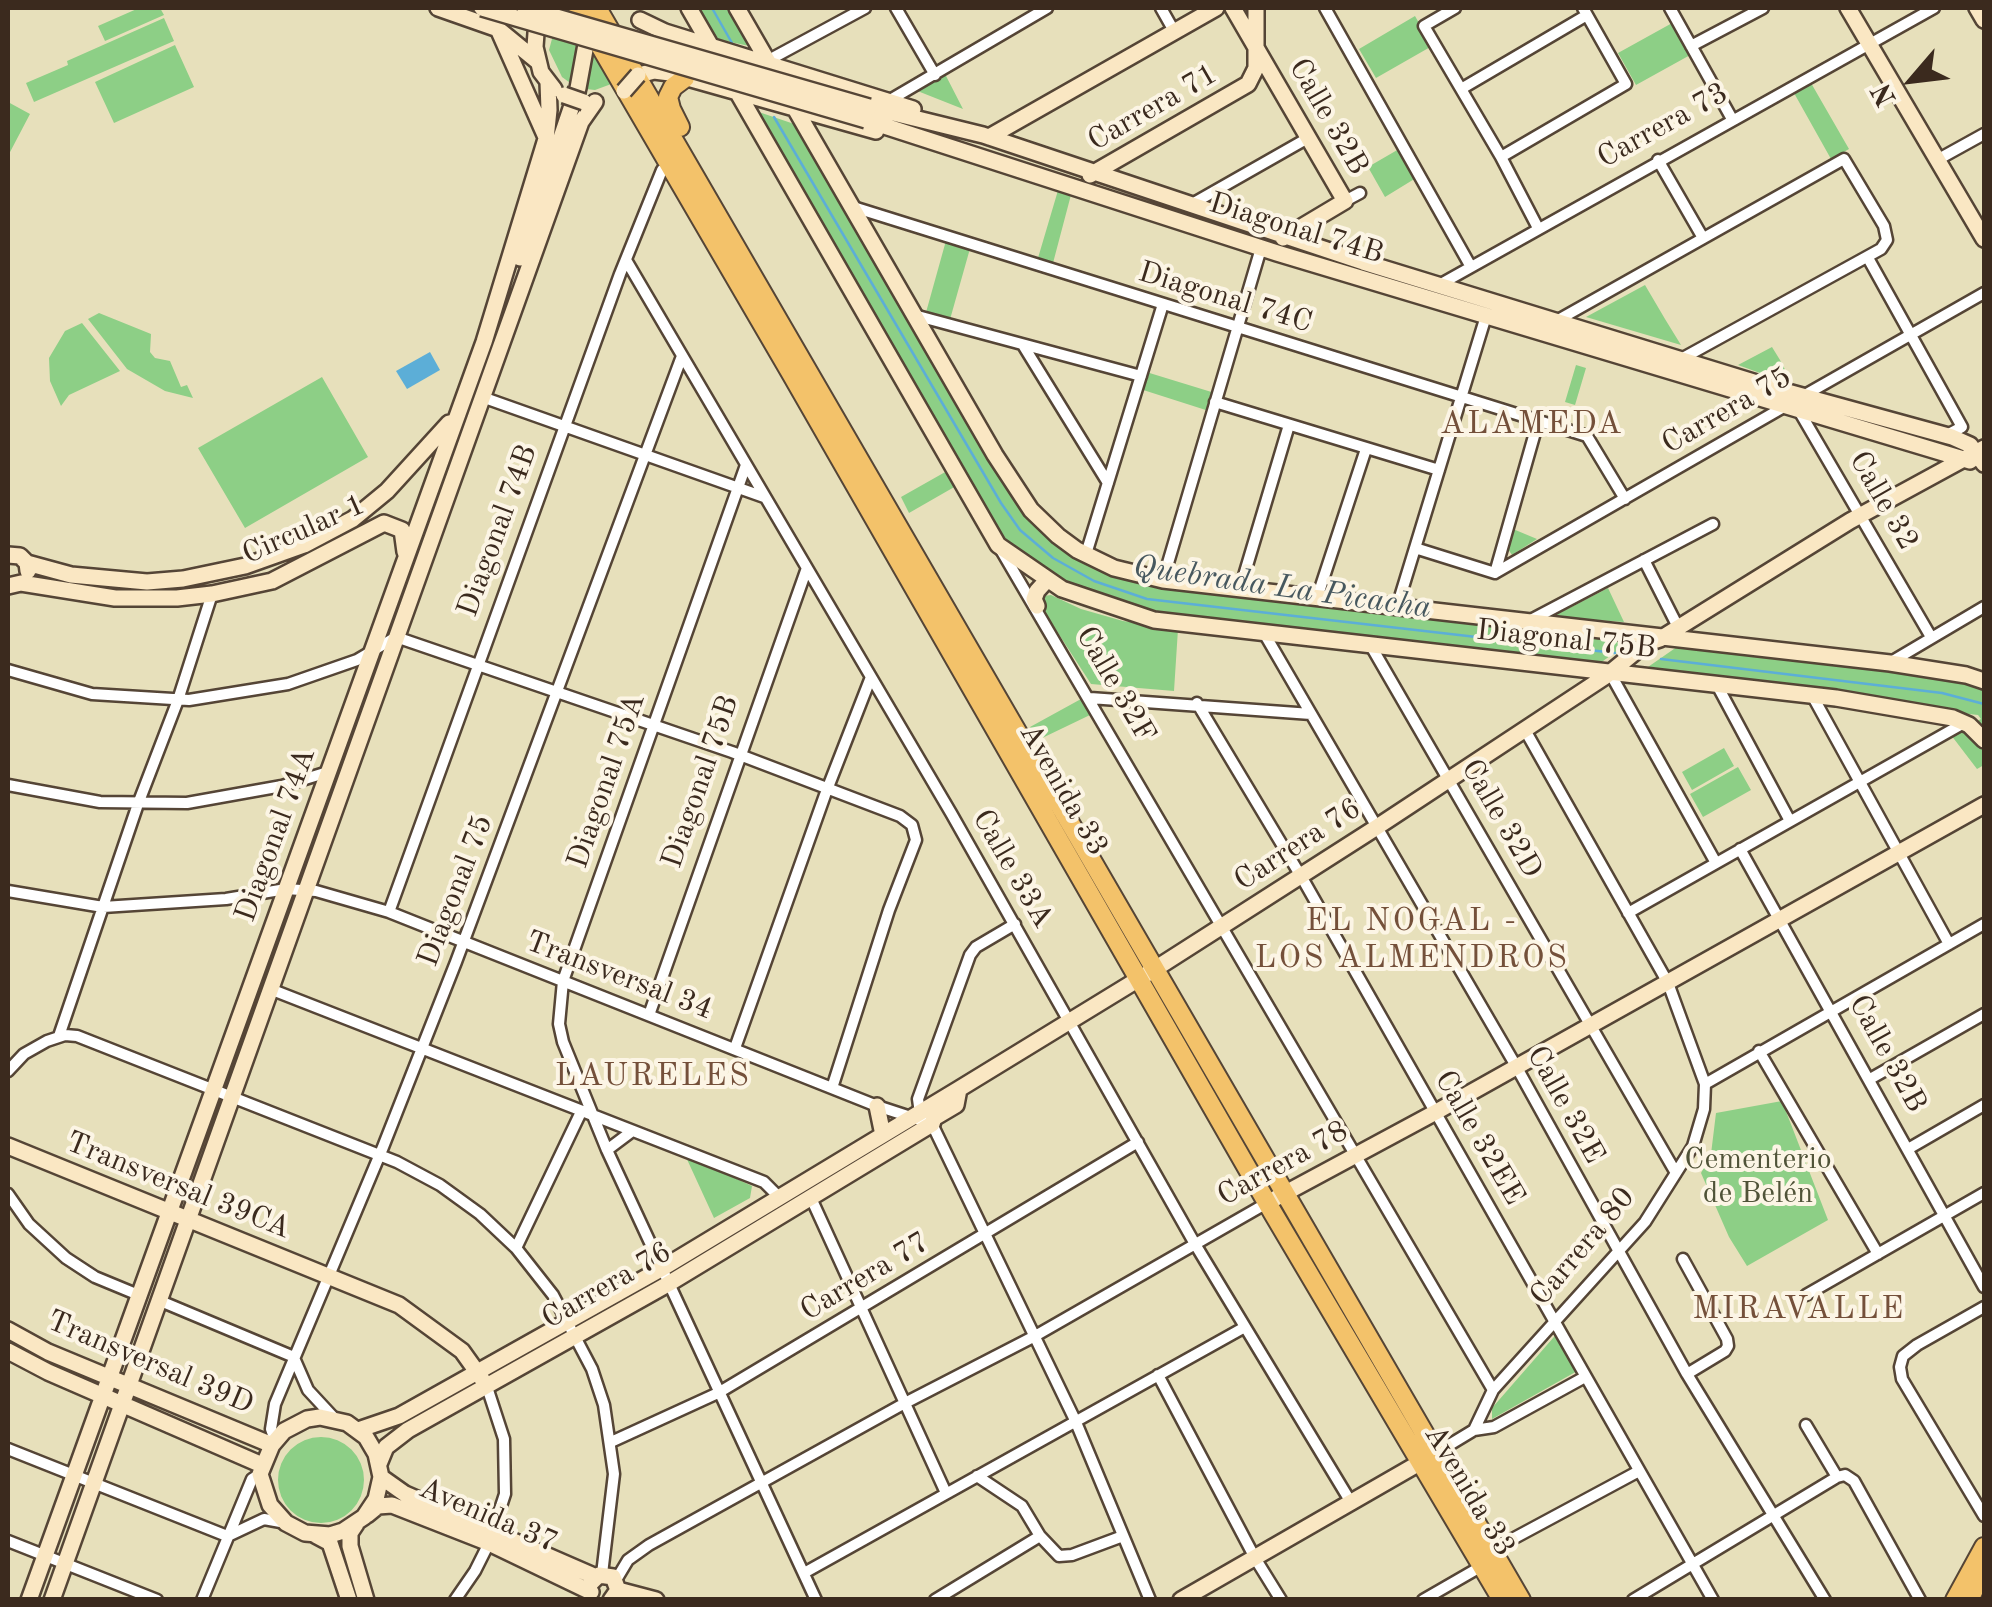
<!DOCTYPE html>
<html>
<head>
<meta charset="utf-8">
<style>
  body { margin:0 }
  #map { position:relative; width:1992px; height:1607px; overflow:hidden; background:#e7e0bb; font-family:"Old Standard TT",serif }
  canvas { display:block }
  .frame { position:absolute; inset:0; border:10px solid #3b2a1e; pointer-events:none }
  .north { position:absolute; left:1862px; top:30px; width:100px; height:100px; -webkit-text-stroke:8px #fcf5e5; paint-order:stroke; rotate:242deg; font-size:28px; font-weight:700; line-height:40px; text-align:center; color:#3b2a1e }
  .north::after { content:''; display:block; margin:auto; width:35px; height:45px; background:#3b2a1e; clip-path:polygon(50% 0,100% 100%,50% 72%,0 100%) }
</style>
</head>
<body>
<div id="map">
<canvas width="1992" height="1607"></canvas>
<div class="frame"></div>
<div class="north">N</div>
</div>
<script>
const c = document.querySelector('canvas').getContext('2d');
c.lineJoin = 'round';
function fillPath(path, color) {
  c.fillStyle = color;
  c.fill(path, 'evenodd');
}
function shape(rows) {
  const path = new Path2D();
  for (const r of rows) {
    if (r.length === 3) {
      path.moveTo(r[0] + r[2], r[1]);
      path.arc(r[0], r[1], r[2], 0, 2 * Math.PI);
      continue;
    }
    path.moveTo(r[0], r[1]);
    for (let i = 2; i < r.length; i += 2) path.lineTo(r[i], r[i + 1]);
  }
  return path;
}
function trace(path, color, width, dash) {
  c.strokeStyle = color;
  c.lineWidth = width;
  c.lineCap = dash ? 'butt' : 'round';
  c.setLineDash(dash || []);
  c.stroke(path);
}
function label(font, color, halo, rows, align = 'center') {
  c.font = font + ' "Old Standard TT",serif';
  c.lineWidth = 8;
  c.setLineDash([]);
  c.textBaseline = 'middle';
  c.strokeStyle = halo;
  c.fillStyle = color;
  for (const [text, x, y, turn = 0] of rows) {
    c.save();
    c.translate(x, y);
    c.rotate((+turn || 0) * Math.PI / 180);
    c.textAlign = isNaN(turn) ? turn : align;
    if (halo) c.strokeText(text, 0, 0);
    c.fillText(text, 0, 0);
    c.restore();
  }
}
const green = shape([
  [139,8,160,8,164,15,105,41,98,26],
  [689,8,737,8,759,48,706,37],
  [567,10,577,46,578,68,573,85,562,77,549,50,556,24],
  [1415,16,1432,46,1376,78,1359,49],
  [164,18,174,41,34,102,26,83,68,65,67,61],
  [1674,22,1692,54,1636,85,1618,53],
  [175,45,194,87,114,123,95,82],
  [593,50,614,83,595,90,586,89],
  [945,74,963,109,915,90],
  [1811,83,1849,149,1831,159,1794,93],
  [8,102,30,114,9,154,8,153],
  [747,108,803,127,1031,510,1114,568,1638,636,1589,671,1155,620,1082,599,998,545],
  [1399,149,1416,178,1385,197,1368,167],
  [1059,187,1072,191,1053,263,1038,258],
  [947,237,971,245,949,323,925,316],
  [1645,285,1665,319,1681,345,1586,317],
  [99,313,151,334,150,352,155,358,170,361,181,387,187,385,193,398,165,391,127,369,88,319],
  [82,323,120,371,69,395,61,406,50,381,49,358,65,331],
  [1772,347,1780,360,1793,385,1738,365],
  [1576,365,1586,368,1575,405,1565,402],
  [1143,371,1218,394,1212,412,1137,388],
  [322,377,368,457,245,528,198,448],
  [947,471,956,486,909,513,901,497],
  [1513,529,1537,539,1512,555,1508,549],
  [1608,588,1624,622,1552,617],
  [1051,595,1081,609,1123,621,1178,629,1174,691,1091,684,1038,602,1043,596],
  [1684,642,1984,681,1984,765,1977,769,1951,735,1981,719,1978,715,1635,676],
  [1081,699,1090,715,1038,740,1030,727],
  [1724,748,1734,766,1692,790,1682,772],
  [1738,767,1751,790,1703,817,1690,794],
  [1782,1101,1828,1220,1747,1266,1729,1237,1701,1173,1711,1154,1716,1113],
  [685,1155,752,1186,750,1198,714,1218],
  [1560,1330,1579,1370,1492,1419,1492,1408],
  [321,1480,43]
]);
const water = shape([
  [430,352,440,370,407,389,396,371]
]);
const stream = shape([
  [712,8,732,43],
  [774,117,1001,503,1020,530,1053,558,1094,581,1147,599,1615,653],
  [1661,659,1942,693,1984,704]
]);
const street = shape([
  [896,8,935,75],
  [1161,8,1174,31],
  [1325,8,1471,267],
  [1455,8,1424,26,1501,157,1538,228],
  [1670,8,1732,119],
  [1691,46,1763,8],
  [767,61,865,8],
  [1461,89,1587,15],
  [890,100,1047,8],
  [1501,157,1626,84,1583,8],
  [1658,160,1703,238],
  [1937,160,1984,134],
  [1345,201,1360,193],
  [1192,204,1308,138],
  [850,206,1587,436,1625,499],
  [1868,258,1962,427,1947,435],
  [626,260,951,813,1195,1244,1352,1504],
  [1439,285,1934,8],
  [914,315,1141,376],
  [1558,320,1844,159,1884,226,1887,240,1881,249,1683,358],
  [1023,345,1108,483],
  [1803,396,1984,293],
  [482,397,764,497],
  [1215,402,1439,470],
  [1798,409,1931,637],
  [746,465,563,981,559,1024,563,1042,607,1150,816,1600],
  [1415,548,1495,573],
  [1001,550,1493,1390],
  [1086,554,1163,304],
  [1644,560,1678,627],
  [1495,573,1789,404],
  [1495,573,1538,422],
  [1163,580,1259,255,1264,248],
  [1240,589,1289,425],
  [1317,598,1366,449],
  [1397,607,1486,316],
  [1529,621,1713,524],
  [1264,633,1516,1066,1687,1374,1825,1600],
  [1371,646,1676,1173],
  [1891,662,1984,607],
  [8,670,92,694,189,700,288,684,357,660,396,637,732,752,900,816,912,825,916,840,889,910,832,1088],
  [1610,673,1716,863],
  [1717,685,1790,821],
  [1812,695,1949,944],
  [1090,698,1311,714],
  [1197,703,1305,883,1713,1600],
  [8,785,100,802,187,803,282,786,328,772],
  [1740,849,1984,1287],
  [8,891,103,907,226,899,286,889,316,891,389,912,877,1106,932,1124,1075,1420,1150,1600],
  [389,912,620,274,662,170],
  [1628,913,1964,723],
  [270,989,764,1182,779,1197],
  [649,1015,807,568],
  [59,1036,138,804,178,700,212,594],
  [735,1048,825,795,871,677],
  [1759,1051,1878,1254],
  [8,1071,24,1054,47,1041,65,1035,77,1036,397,1162,440,1185,480,1214,516,1248,553,1295,592,1369,604,1405,614,1474,602,1574],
  [1870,1079,1984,1014],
  [1705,1084,1984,924],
  [924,1109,919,1106,918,1099,970,955,976,947,1015,924],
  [1908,1149,1984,1105],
  [607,1150,631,1132],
  [8,1194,29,1224,66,1258,95,1277,141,1296],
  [811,1198,946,1493],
  [516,1248,581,1112],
  [1683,1259,1727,1339,1728,1346,1725,1351,1687,1374],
  [1806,1295,1984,1193],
  [158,1300,294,1357],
  [1984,1307,1917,1345,1903,1356,1900,1367,1902,1379,1984,1516],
  [294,1358,308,1390,334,1418],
  [1158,1375,1255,1558,1281,1600],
  [1806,1425,1837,1477],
  [1474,1430,1494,1427,1585,1377],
  [275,1440,271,1429,275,1404,383,1147,456,962,682,356],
  [611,1442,718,1393,1138,1142],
  [8,1449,227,1536],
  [1436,1453,1474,1430,1493,1390,1645,1222,1693,1146,1704,1109,1705,1084,1668,983,1525,730],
  [977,1476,1022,1506,1040,1536,1059,1556,1072,1555,1123,1536],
  [228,1536,264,1519,286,1523],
  [8,1541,157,1600],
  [1492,1550,1639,1471],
  [804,1573,1245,1327],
  [616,1580,628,1560,649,1545,905,1403,1035,1336,1267,1203],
  [202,1600,252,1479,260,1474],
  [455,1600,475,1571,489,1543,505,1494,504,1439,487,1387],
  [935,1600,1040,1536],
  [1423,1600,1482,1566],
  [1633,1600,1837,1477,1845,1475,1854,1481,1920,1600]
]);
const secondary = shape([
  [438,8,498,29,537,61],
  [689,8,998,545,1062,589,1154,620,1836,698,1953,718,1969,725,1984,740],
  [737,8,995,455,1031,510,1058,536,1077,550,1114,568,1163,580,1890,663,1966,675,1984,681],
  [1233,8,1345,201,1283,238],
  [1848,8,1984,239],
  [1977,8,1984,20],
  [545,15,536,33,535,47,541,72,554,89],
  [640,20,665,32,913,109],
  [498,29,545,135],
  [639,75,654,71,670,73,876,131],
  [869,107,983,135,1363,262,1773,388,1952,437,1970,445,1984,464],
  [866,120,1277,253,1970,461],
  [989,137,1216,8],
  [1090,175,1248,84,1256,68,1256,8],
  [520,258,578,88,589,28],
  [8,555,20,556,27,563,28,571],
  [27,563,71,575,147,582,183,579,245,566,304,545,353,519,387,491,449,423],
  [8,586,21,583,115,598,177,598,212,594,272,581,384,523,402,530,405,552],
  [1037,606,1034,599,1037,591,1047,580],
  [877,1106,883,1135],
  [8,1146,399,1305,462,1351,482,1379],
  [1267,1203,1436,1112,1984,805],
  [8,1330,48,1352,272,1445],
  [8,1351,48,1372,262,1465],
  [320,1417,347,1423,366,1437,376,1454,381,1477,376,1499,364,1517,343,1531,330,1535,305,1533,286,1523,270,1505,260,1474,272,1445,284,1431,307,1419,320,1417],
  [358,1430,399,1416,661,1269,959,1089,1155,969,1377,827,1606,676,1645,644,1660,639,1850,521,1984,448],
  [379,1464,386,1447,408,1430,668,1284,932,1124,934,1118,956,1105,959,1089],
  [381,1477,405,1494,596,1577],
  [367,1515,378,1506,392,1505,489,1543,591,1592],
  [356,1524,350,1533,350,1546,366,1600],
  [315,1535,330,1543,349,1600],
  [591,1583,599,1575,613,1577,618,1590,611,1600],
  [618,1590,656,1600],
  [29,1600,484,342,546,139,549,110,548,82],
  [52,1600,581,122,595,102],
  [1181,1600,1428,1458]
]);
const primary = shape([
  [578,8,792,375,1273,1213,1502,1600],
  [597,8,1521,1600],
  [680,127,671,109,668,97,673,87,685,78],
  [1955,1600,1984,1547],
  [1969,1600,1984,1569]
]);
const secondaryBridge = shape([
  [482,8,866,120],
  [525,8,869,107],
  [624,91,638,75],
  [564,95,584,102]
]);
const streetNames = [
  ["Carrera 71",1153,108,-30],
  ["Calle 32B",1328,117,60],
  ["Carrera 73",1663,126,-29],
  ["Diagonal 74B",1296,229,17],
  ["Diagonal 74C",1225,298,17],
  ["Carrera 75",1727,411,-30],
  ["Calle 32",1883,501,60],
  ["Circular 1",304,530,-24],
  ["Diagonal 74B",498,531,-70],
  ["Diagonal 75B",1566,640,6],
  ["Calle 32F",1115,685,60],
  ["Diagonal 75A",607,781,-71],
  ["Diagonal 75B",701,782,-71],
  ["Avenida 33",1063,790,60],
  ["Calle 32D",1501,819,60],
  ["Diagonal 74A",276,835,-70],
  ["Carrera 76",1298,845,-33],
  ["Calle 33A",1012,869,60],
  ["Diagonal 75",456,891,-69],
  ["Transversal 34",619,976,21],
  ["Calle 32B",1887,1054,61],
  ["Calle 32E",1565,1105,61],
  ["Calle 32EE",1479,1138,60],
  ["Carrera 78",1283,1164,-29],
  ["Transversal 39CA",178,1186,22],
  ["Carrera 80",1583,1247,-50],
  ["Carrera 77",865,1277,-31],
  ["Carrera 76",607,1286,-30],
  ["Transversal 39D",150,1363,23],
  ["Avenida 33",1469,1491,59],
  ["Avenida 37",488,1516,23]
];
const parkNames = [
  ["Cementerio",1758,1160],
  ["de Belén",1758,1194]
];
const neighbourhoodNames = [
  ["ALAMEDA",1532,425],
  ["EL NOGAL -",1412,922],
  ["LOS ALMENDROS",1412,959],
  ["LAURELES",653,1077],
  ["MIRAVALLE",1799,1310]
];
const waterNames = [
  ["Quebrada La Picacha",1282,588,8]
];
fillPath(green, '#8dcf86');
fillPath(water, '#5caed7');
trace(stream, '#5caed7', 2.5);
trace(street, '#554536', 15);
trace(secondary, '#554536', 20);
trace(primary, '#554536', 22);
trace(street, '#fff', 10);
trace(secondary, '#fae7c3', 15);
trace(primary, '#f3c26a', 18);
trace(secondaryBridge, '#554536', 20, []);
trace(secondaryBridge, '#fae7c3', 15);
label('30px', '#3b2a1e', '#fcf5e5', streetNames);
label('30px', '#505338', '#fcf5e5', parkNames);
c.letterSpacing = '2.5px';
label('32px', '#74503a', '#fcf5e5', neighbourhoodNames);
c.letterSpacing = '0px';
label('italic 32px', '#47585f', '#fcf5e5', waterNames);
</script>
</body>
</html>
